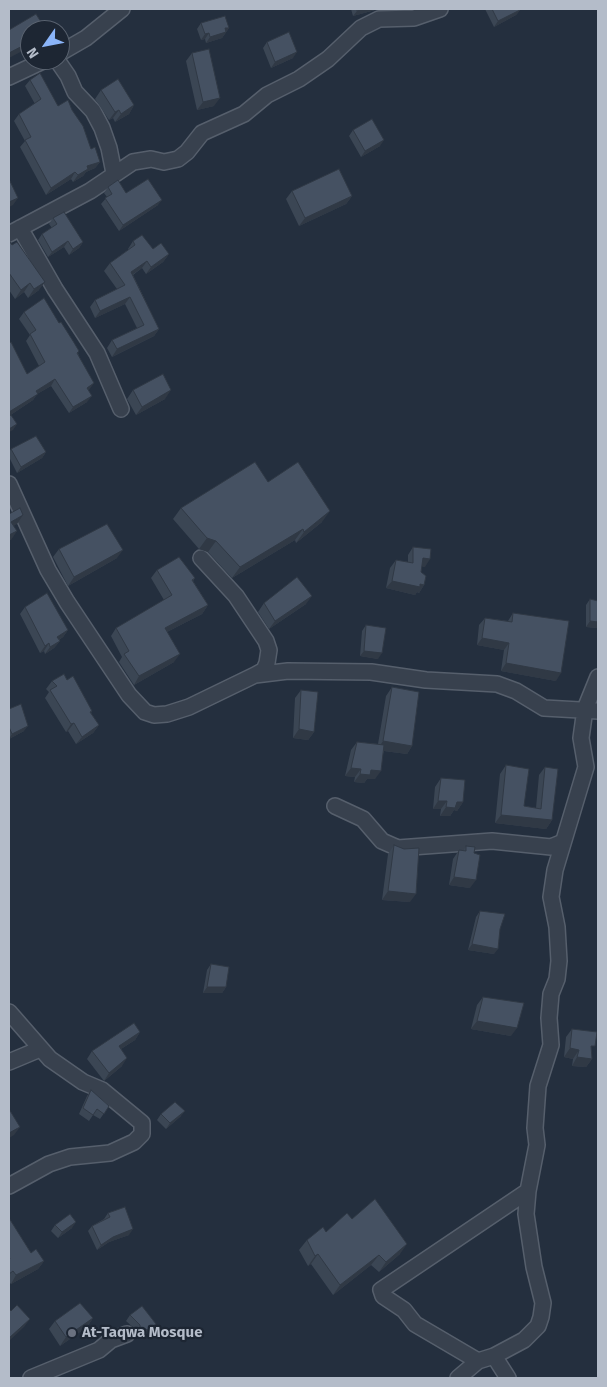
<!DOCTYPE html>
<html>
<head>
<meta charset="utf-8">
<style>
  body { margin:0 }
  #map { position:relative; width:607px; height:1387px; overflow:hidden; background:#242f3e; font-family:"Fira Sans",sans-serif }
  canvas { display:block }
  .frame { position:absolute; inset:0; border:10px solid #b4bcc9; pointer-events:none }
  .north { position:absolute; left:20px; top:20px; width:50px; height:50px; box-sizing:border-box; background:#1d2633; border:1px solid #59626f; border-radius:50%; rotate:237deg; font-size:14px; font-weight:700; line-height:20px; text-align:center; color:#b4bcc9 }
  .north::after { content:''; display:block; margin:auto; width:18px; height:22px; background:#8ab4f8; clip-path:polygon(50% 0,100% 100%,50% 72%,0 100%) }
</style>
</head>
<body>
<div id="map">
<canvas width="607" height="1387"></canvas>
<div class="frame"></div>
<div class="north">N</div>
</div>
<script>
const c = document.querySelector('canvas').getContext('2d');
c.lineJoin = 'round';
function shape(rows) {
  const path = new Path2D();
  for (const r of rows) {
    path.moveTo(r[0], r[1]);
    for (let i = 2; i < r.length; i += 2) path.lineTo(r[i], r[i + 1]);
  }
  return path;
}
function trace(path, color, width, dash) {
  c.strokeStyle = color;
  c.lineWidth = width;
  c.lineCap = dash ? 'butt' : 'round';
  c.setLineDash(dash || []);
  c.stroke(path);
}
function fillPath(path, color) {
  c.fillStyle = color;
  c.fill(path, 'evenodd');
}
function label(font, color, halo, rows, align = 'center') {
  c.font = font + ' "Fira Sans",sans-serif';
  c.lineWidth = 4.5;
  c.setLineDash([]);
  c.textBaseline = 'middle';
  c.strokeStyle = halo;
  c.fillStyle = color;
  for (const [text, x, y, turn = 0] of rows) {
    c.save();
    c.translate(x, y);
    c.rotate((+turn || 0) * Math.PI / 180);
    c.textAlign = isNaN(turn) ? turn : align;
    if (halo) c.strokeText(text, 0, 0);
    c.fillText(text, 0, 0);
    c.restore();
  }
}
const minor = shape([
  [60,53,86,38,122,9],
  [57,60,68,76,75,92,93,111,102,128,109,148,114,173],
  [9,77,45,60],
  [20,228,55,289,97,353,121,409],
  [9,234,90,191,133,162,151,159,164,162,178,159,187,152,202,133,244,114,267,95,299,79,328,59,361,28,379,19,414,18,440,9],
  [9,484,48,570,67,602,129,695,145,712,154,715,167,714,189,707,255,675,288,671,371,672,426,680,497,684,516,691,544,708,598,711],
  [201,558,236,596,266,641,269,650,267,663,264,670,255,675],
  [335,806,363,819,382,841,398,848,492,841,551,847,563,842],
  [9,1012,50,1059,83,1082,102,1090,142,1123,142,1134,134,1142,110,1153,70,1157,49,1164,9,1186],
  [9,1062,40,1049],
  [494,1356,524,1340,538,1326,541,1317,543,1303,534,1267,526,1214,528,1191],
  [31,1378,99,1350,111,1340,127,1334],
  [458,1378,478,1361],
  [508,1378,494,1356,478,1361,415,1324,404,1310,383,1296,381,1290,528,1191,537,1145,535,1128,538,1086,551,1045,549,1018,551,994,557,979,559,961,557,927,551,897,555,870,586,767,581,738,585,709,598,677]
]);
const wall = shape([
  [351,9,376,9,375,10,353,16],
  [485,9,520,9,520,10,516,15,494,27],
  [201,23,229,28,222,38,206,43,205,39,201,40,197,29],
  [267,42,293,58,271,68,263,48],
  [192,53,214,106,197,110,186,61],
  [30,80,58,106,72,110,91,149,100,162,95,168,86,172,83,176,73,182,71,179,46,195,20,147,25,141,14,121,19,114,35,104,25,86],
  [101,90,134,105,129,114,115,122,113,118,109,120,95,99],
  [353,130,380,146,361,157,349,136],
  [108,187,126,193,158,205,119,231,101,204,107,197,104,193],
  [292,191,352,196,346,204,299,226,286,199],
  [53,218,83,242,79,248,69,255,64,247,48,257,38,240,42,234,52,228,49,224],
  [133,241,169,254,163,262,146,274,142,268,133,275,159,329,154,336,112,357,107,348,112,340,137,328,125,304,95,318,90,307,95,300,117,289,104,271,110,263,128,250,128,249],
  [9,243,39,290,28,298,24,292,15,299,9,290],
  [24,312,59,323,79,351,78,353,89,390,87,402,69,413,51,386,37,394,33,400,9,416,9,343,27,374,39,366,26,341,30,335,19,319],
  [133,390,165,399,136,415,127,399],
  [11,449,46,452,42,458,17,473,9,457,9,452],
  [268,482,322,522,296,543,295,540,232,578,208,552,199,549,173,519,181,508],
  [413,547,425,567,422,566,421,572,424,585,419,593,417,592,415,595,386,588,390,568,396,560,408,562,408,555],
  [59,549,117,558,68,586,53,557],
  [157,570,195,578,193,581,208,605,202,614,167,632,174,662,134,685,119,662,122,657,111,636,116,628,164,600,151,578],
  [590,599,598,628,586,627,586,605],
  [264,603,306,604,269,629,258,612],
  [25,607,68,630,63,637,59,640,60,641,54,648,45,654,44,651,40,653,20,614],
  [513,613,556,681,501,671,504,650,477,645,479,625,485,618,508,621],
  [366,625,378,659,360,656,362,631],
  [67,680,92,711,91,713,99,725,93,733,76,744,68,731,66,732,45,698,49,692,46,689,52,681],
  [392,687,412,746,407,754,384,751,375,779,367,779,364,783,354,782,355,777,345,776,351,750,357,742,378,744,386,696],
  [301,690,314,732,308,740,293,738,295,698],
  [9,709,24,731,9,739],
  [506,765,524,806,536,808,539,775,545,767,552,820,546,829,495,823,500,774],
  [441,778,463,802,457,811,454,810,450,816,440,816,441,809,433,809,435,787],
  [394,845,404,849,410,902,382,900,388,854],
  [466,846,474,853,470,888,449,885,453,859,459,850,463,851],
  [480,911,500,929,494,954,468,950,476,917],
  [211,964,226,987,222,993,203,993,207,970],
  [483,997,511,1036,471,1029,477,1005],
  [572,1029,592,1051,592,1059,586,1067,572,1066,573,1059,564,1057,566,1037],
  [140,1032,135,1040,121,1049,122,1066,104,1081,87,1059,92,1051],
  [91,1090,109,1106,100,1119,93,1115,89,1121,79,1114,87,1096],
  [161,1114,181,1116,166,1129,157,1120],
  [108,1213,129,1235,109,1242,97,1250,88,1231,92,1226,104,1219],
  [9,1218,31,1253,44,1261,38,1269,11,1284,9,1282],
  [352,1219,400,1254,379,1272,371,1265,333,1295,311,1264,308,1266,299,1250,307,1240,326,1232],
  [55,1225,72,1228,58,1238,51,1231],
  [130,1315,156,1324,152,1329,143,1336,139,1333,136,1335,136,1330,126,1321],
  [93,1318,87,1327,60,1346,49,1329,55,1321]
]);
const shadedWall = shape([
  [364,9,376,9,375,10,353,16,357,11],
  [520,10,516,15,494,27,498,21],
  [225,28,229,28,222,38,206,43,210,37],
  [209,33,205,39,201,40,205,34],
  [30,42,30,47,9,58,9,53],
  [297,52,293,58,271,68,275,62],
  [220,98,214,106,197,110,203,102],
  [134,105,129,114,115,122,121,114],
  [119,110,113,118,109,120,115,112],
  [384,140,380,146,361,157,365,151],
  [100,162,95,168,86,172,83,176,73,182,78,175,87,166],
  [75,172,71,179,46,195,51,188],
  [352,196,346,204,299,226,305,218],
  [18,198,13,205,9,207,9,202],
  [162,200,158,205,119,231,123,225],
  [68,241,64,247,48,257,52,252],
  [83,242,79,248,69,255,73,249],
  [169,254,163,262,146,274,151,267],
  [147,261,142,268,126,279,131,272],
  [45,282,39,290,28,298,34,289],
  [30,283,24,292,15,299,21,290],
  [130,297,125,304,95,318,100,311],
  [159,329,154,336,112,357,117,349],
  [55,379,51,386,37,394,33,400,9,416,9,412,36,391],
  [94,383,89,390,82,394,87,388],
  [171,390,165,399,136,415,142,407],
  [92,396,87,402,69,413,73,407],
  [17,424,13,430,9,432,9,429],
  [46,452,42,458,17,473,21,467],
  [330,511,322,522,296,543,304,532],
  [23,515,17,524,9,529,11,522],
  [303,529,295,540,232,578,240,567],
  [17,531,11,540,9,540,9,535],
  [207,538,216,541,208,552,199,549],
  [123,550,117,558,68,586,74,577],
  [423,558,430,559,425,567,417,566],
  [392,581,420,584,424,585,419,593,417,592,415,595,386,588],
  [312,596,306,604,269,629,275,621],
  [208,605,202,614,159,636,165,628],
  [590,621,598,622,598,628,586,627],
  [68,630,63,637,52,644,57,637],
  [482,638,509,643,504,650,477,645],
  [60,641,54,648,45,654,50,647],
  [49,643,44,651,40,653,45,646],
  [364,651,382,653,378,659,360,656],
  [180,654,174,662,134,685,139,676],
  [506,663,561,673,556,681,501,671],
  [74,723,68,731,66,732,71,724],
  [99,725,93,733,76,744,82,737],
  [28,726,24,731,9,739,12,734],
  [299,729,314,732,308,740,293,738],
  [383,741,412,746,407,754,377,750],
  [351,768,361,769,355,777,345,776],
  [371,770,381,771,375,779,367,779,364,783,354,782,360,774],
  [438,801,447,801,441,809,433,809],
  [457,802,463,802,457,811,454,810,450,816,440,816,446,807],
  [501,815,552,820,546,829,495,823],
  [454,877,476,880,470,888,449,885],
  [388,891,416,894,410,902,382,900],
  [472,944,498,949,494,954,468,950],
  [207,987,226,987,222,993,203,993],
  [477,1021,517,1028,511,1036,471,1029],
  [140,1032,135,1040,113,1054,119,1046],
  [570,1048,579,1050,573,1059,564,1057],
  [577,1057,592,1059,586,1067,572,1066],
  [127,1058,122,1066,104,1081,109,1073],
  [185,1111,181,1116,166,1129,170,1123],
  [20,1127,14,1135,9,1138,9,1133],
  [76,1222,72,1228,58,1238,62,1232],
  [133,1229,129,1235,109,1242,97,1250,101,1245,113,1237],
  [407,1244,400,1254,379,1272,386,1262],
  [318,1254,311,1264,308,1266,315,1256],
  [379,1255,371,1265,333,1295,340,1285],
  [44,1261,38,1269,11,1284,16,1275],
  [93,1318,87,1327,60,1346,66,1337],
  [30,1319,24,1327,9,1341,9,1338],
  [156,1324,152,1329,143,1336,147,1330]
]);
const building = shape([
  [357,9,364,9,357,11,357,9],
  [492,9,520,9,520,10,498,21,492,9],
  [36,14,46,30,30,30,30,42,9,53,9,30,36,14],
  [225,16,229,28,225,28,226,32,210,37,209,33,205,34,201,23,225,16],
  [289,32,297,52,275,62,267,42,289,32],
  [209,49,220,98,203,102,192,53,209,49],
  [40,73,58,106,68,100,72,110,83,126,91,149,95,147,100,162,87,166,88,169,78,175,75,172,51,188,25,140,31,137,19,114,41,99,30,80,40,73],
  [118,79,134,105,121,114,119,110,115,112,101,90,118,79],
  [372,119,384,140,365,151,353,130,372,119],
  [339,169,352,196,305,218,292,191,339,169],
  [9,179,18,198,9,202,9,179],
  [148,179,162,200,123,225,105,198,112,194,108,187,118,180,126,193,148,179],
  [64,212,83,242,73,249,68,241,52,252,42,234,57,224,53,218,64,212],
  [142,235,153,249,161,243,169,254,151,267,147,261,131,272,159,329,117,349,112,340,144,325,130,297,100,311,95,300,125,285,110,263,135,245,133,241,142,235],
  [10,242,12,245,17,242,45,282,34,289,30,283,21,290,9,273,9,243,10,242],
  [44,298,59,323,61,322,73,341,79,351,77,353,94,383,87,388,92,396,73,407,55,379,36,391,38,394,9,412,9,343,11,342,27,374,45,362,30,334,36,330,24,312,44,298],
  [163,374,171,390,142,407,133,390,163,374],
  [11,415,17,424,9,429,9,416,11,415],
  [36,436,46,452,21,467,11,449,36,436],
  [255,462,268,482,298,462,330,511,304,532,303,529,240,567,216,541,207,538,181,508,255,462],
  [20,508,23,515,11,522,17,531,9,535,9,514,20,508],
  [107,524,123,550,74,577,59,549,107,524],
  [413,547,431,549,430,559,423,558,421,572,426,576,424,585,420,584,420,587,392,581,396,560,413,563,413,547],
  [179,557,195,578,192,580,208,605,165,628,180,654,139,676,124,654,129,651,116,628,172,595,157,570,179,557],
  [297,577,312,596,275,621,264,603,297,577],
  [47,593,68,630,57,637,60,641,50,647,49,643,45,646,25,607,47,593],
  [590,599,598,601,598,622,590,621,590,599],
  [513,613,569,621,561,673,506,663,509,643,482,638,485,618,512,622,513,613],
  [366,625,386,628,382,653,364,651,366,625],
  [64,674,67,680,73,676,92,711,90,712,99,725,82,737,74,723,71,724,50,690,57,686,52,681,64,674],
  [392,687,419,692,412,746,383,741,392,687],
  [301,690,318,692,314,732,299,729,301,690],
  [21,704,28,726,12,734,9,727,9,709,21,704],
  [357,742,384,745,381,771,371,770,370,775,360,774,361,769,351,768,357,742],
  [506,765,529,769,524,806,541,809,545,767,558,769,552,820,501,815,506,765],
  [441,778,465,780,463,802,457,802,455,808,446,807,447,801,438,801,441,778],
  [394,845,404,849,419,848,416,894,388,891,394,845],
  [466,846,475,847,474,853,480,855,476,880,454,877,459,850,466,851,466,846],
  [480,911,505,914,500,929,498,949,472,944,480,911],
  [211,964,229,967,226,987,207,987,211,964],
  [483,997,524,1003,517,1028,477,1021,483,997],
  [134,1023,140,1032,119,1046,127,1058,109,1073,92,1051,134,1023],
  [572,1029,597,1032,595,1046,591,1046,592,1059,577,1057,579,1050,570,1048,572,1029],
  [91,1090,109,1106,104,1114,97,1109,93,1115,83,1108,91,1090],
  [175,1102,185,1111,170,1123,161,1114,175,1102],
  [9,1109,20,1127,9,1133,9,1109],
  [375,1199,407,1244,386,1262,379,1255,340,1285,318,1254,315,1256,307,1240,323,1227,326,1232,347,1213,352,1219,375,1199],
  [125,1207,133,1229,113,1237,101,1245,92,1226,110,1217,108,1213,125,1207],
  [70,1214,76,1222,62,1232,55,1225,70,1214],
  [9,1218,31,1253,36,1249,44,1261,16,1275,13,1271,9,1274,9,1259,10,1259,9,1257,9,1218],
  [80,1303,93,1318,66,1337,55,1321,80,1303],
  [17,1305,30,1319,9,1338,9,1309,11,1311,17,1305],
  [142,1306,156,1324,147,1330,143,1327,140,1329,140,1325,130,1315,142,1306]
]);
const markers = [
  [72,1333,5,"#6b7280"]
];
const poiNames = [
  ["At-Taqwa Mosque",82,1333]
];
trace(minor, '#565f6c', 18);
trace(minor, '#38414e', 15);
fillPath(wall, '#3b4654');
fillPath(shadedWall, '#303945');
fillPath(building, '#455162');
trace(building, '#303945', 1);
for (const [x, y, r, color] of markers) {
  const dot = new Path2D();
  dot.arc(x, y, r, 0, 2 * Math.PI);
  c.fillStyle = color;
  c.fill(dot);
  trace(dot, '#1d2633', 2);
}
label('bold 15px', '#b4bcc9', '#1d2633', poiNames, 'left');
</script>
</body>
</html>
